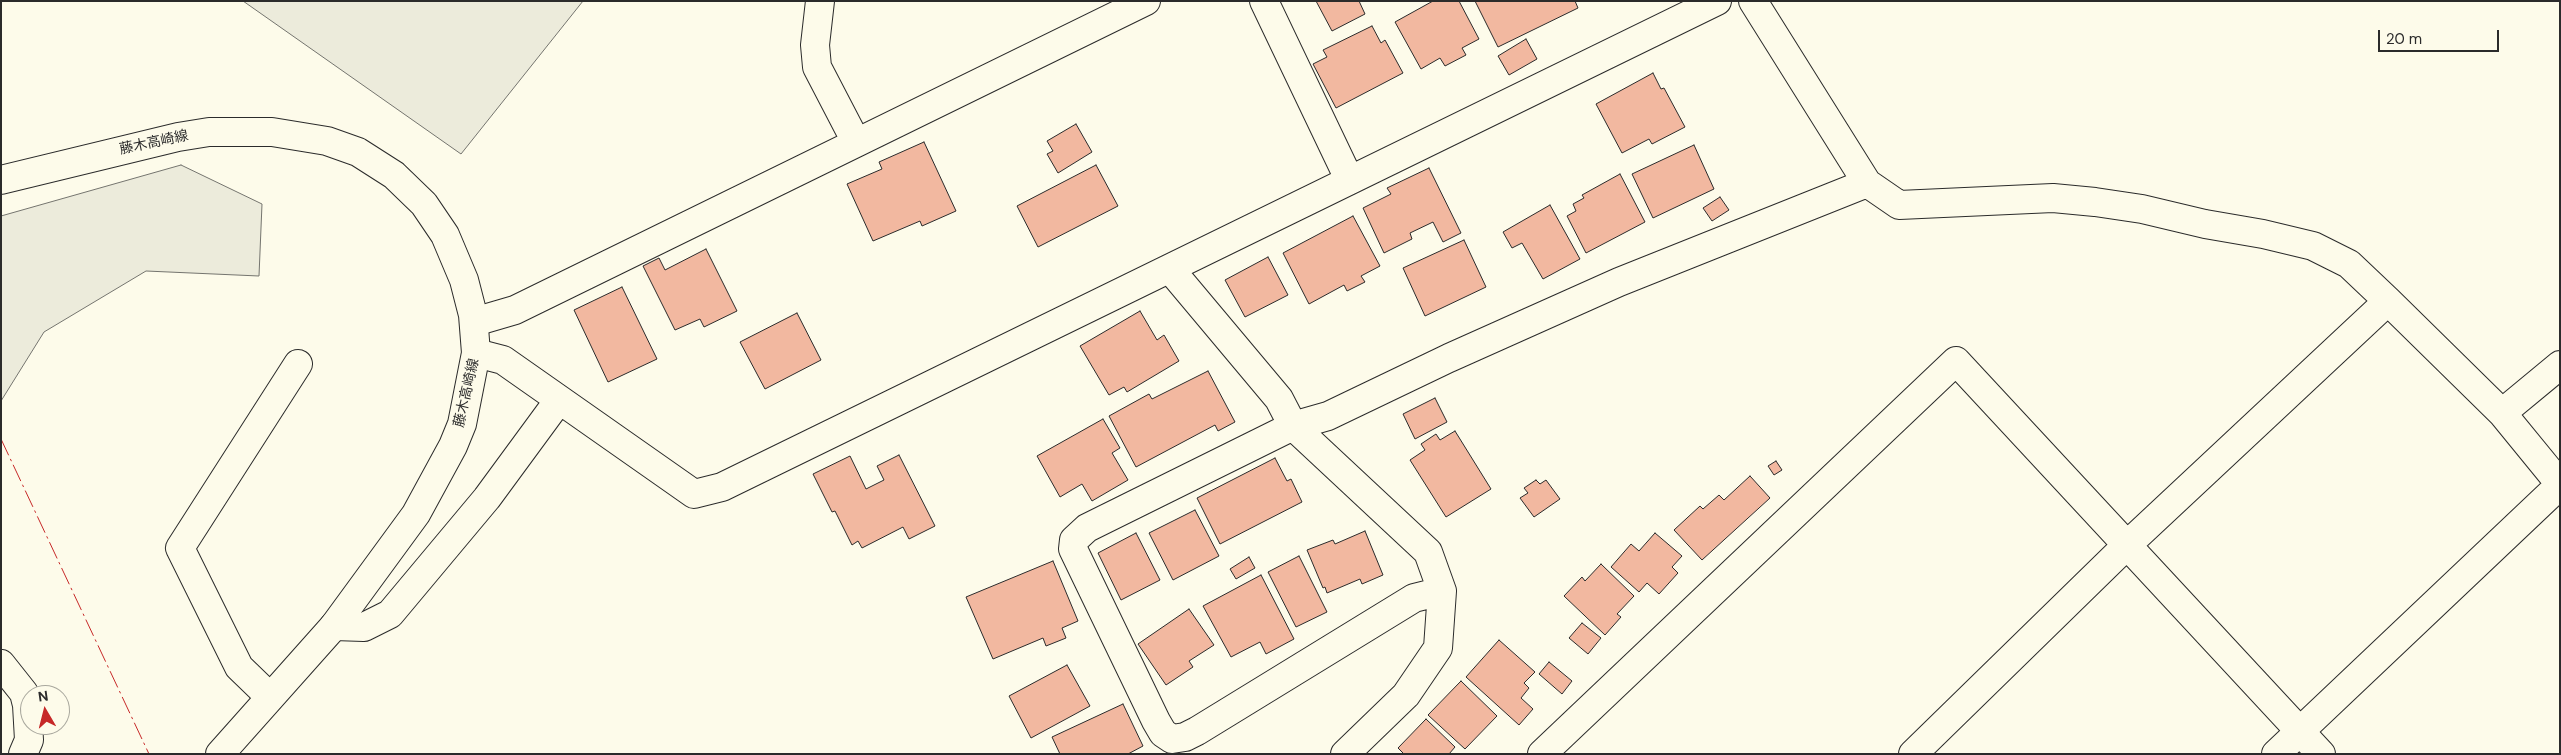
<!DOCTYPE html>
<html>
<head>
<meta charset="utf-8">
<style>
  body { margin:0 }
  #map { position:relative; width:2561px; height:755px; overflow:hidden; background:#fdfbea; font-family:"DM Sans",sans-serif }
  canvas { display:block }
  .frame { position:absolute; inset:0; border:2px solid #2b2b2b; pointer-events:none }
  .north { position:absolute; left:20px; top:685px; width:50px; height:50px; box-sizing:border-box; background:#fdfbea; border:1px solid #a9a89e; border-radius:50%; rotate:352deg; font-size:14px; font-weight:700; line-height:20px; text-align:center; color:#2b2b2b }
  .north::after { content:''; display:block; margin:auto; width:18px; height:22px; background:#c62828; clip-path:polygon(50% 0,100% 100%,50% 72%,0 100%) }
  .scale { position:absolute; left:2378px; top:30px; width:121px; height:22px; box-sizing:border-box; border:2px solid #2b2b2b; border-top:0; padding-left:6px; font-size:15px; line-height:18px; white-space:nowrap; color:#2b2b2b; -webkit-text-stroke:4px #fdfbea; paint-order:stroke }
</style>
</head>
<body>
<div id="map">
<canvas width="2561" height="755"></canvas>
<div class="frame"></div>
<div class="north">N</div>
<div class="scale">20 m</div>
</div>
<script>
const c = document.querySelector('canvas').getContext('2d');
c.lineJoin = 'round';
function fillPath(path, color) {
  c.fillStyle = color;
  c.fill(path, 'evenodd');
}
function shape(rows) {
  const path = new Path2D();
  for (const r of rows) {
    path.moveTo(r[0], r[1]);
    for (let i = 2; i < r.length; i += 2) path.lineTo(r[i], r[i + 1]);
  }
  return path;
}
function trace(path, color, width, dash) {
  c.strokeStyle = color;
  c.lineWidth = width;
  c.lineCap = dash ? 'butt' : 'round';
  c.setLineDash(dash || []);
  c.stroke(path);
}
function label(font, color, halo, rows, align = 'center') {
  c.font = font + ' "DM Sans","Noto Sans JP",sans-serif';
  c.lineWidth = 4;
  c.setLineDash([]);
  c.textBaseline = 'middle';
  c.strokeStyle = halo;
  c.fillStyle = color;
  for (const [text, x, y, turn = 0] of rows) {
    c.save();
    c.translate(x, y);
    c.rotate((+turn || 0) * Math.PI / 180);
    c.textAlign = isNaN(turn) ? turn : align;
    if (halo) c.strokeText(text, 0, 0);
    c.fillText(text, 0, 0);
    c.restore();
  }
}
const green = shape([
  [243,1,583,1,461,154,243,1],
  [181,165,262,204,259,276,146,271,44,332,1,401,1,216,181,165]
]);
const building = shape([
  [1316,1,1359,1,1365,14,1332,31,1316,1],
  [1433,1,1459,1,1479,39,1462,48,1466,55,1445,66,1440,58,1421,69,1395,22,1433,1],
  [1475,1,1575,1,1578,8,1498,47,1475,1],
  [1372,26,1381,43,1385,40,1403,73,1336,108,1313,64,1327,57,1323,50,1372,26],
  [1526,39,1537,59,1509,75,1498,56,1526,39],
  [1653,73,1661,89,1664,88,1685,127,1652,144,1649,139,1622,153,1596,104,1653,73],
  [1076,124,1092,152,1058,173,1047,154,1053,151,1047,141,1076,124],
  [924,142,956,211,922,226,920,221,873,241,847,184,882,169,879,162,924,142],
  [1694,145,1714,189,1653,218,1632,174,1694,145],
  [1096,165,1118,206,1038,247,1017,206,1096,165],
  [1429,168,1461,233,1443,242,1433,222,1410,233,1412,239,1384,253,1363,208,1391,194,1387,188,1429,168],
  [1620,174,1645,222,1586,253,1567,216,1576,211,1573,204,1584,198,1582,195,1620,174],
  [1720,197,1729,210,1712,221,1703,208,1720,197],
  [1550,205,1580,259,1543,279,1522,243,1512,248,1503,232,1550,205],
  [1353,216,1380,266,1361,276,1365,282,1347,291,1344,285,1309,304,1283,253,1353,216],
  [1464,240,1486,287,1425,316,1403,268,1464,240],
  [706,249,737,311,704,327,700,319,675,330,643,266,659,258,665,270,706,249],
  [1268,257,1288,295,1245,317,1225,280,1268,257],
  [622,287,657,359,608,382,574,310,622,287],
  [1140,311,1157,340,1164,335,1179,361,1127,392,1124,387,1109,395,1080,346,1140,311],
  [797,313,821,360,765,389,740,342,797,313],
  [1208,371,1235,422,1218,431,1215,425,1136,467,1109,416,1149,394,1152,399,1208,371],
  [1435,398,1447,422,1415,439,1403,414,1435,398],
  [1103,419,1120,448,1112,453,1128,480,1092,501,1082,484,1060,497,1037,456,1103,419],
  [1455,431,1491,489,1446,517,1410,460,1425,450,1421,444,1436,434,1440,440,1455,431],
  [899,455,935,526,909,539,903,527,862,548,858,541,852,545,835,511,832,512,813,474,850,456,866,489,884,480,877,466,899,455],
  [1275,458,1287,481,1291,479,1302,502,1220,544,1197,498,1275,458],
  [1776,461,1782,470,1774,475,1768,466,1776,461],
  [1750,476,1770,498,1702,560,1674,530,1700,506,1703,509,1719,495,1724,500,1750,476],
  [1536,480,1540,484,1546,480,1560,499,1534,517,1520,498,1528,493,1524,488,1536,480],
  [1195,510,1219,556,1173,580,1149,533,1195,510],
  [1365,531,1383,575,1362,584,1360,579,1327,593,1325,587,1323,588,1307,550,1333,540,1335,544,1365,531],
  [1136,533,1160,580,1121,600,1098,553,1136,533],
  [1655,533,1682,556,1672,567,1678,573,1659,594,1647,583,1639,592,1611,567,1631,544,1639,551,1655,533],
  [1299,556,1327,612,1296,627,1268,572,1299,556],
  [1249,557,1255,568,1236,579,1230,569,1249,557],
  [1053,561,1078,621,1062,628,1066,638,1046,646,1043,638,993,659,966,597,1053,561],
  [1601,564,1634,596,1617,614,1621,617,1605,635,1564,596,1582,577,1585,581,1601,564],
  [1261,575,1294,639,1266,654,1260,642,1231,657,1203,606,1261,575],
  [1189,609,1214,645,1189,661,1193,667,1166,685,1138,644,1189,609],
  [1582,623,1601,638,1588,654,1569,638,1582,623],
  [1499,640,1535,672,1524,683,1529,688,1521,698,1533,709,1519,725,1466,677,1499,640],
  [1549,662,1572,681,1562,694,1539,674,1549,662],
  [1067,665,1090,706,1031,738,1009,696,1067,665],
  [1461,681,1497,716,1465,749,1428,715,1461,681],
  [1123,704,1143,746,1128,754,1060,754,1052,737,1123,704],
  [1426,719,1455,747,1449,754,1404,754,1398,748,1426,719]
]);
const minor = shape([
  [820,1,815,45,817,67,856,142],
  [1264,1,1349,179],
  [1753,1,1867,183,1899,205,2053,198,2095,202,2142,209,2205,224,2263,234,2313,246,2349,264,2388,301,2502,413,2560,484],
  [1170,269,1279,399,1293,426,1428,552,1442,591,1438,648,1406,695,1345,754],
  [474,322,515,310,1146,1],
  [476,353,503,360,694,494,722,487,1717,1],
  [2502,413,2560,365],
  [1442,591,1414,598,1197,731,1185,737,1172,739,1163,733,1156,721,1073,549,1074,540,1087,528,1293,426,1328,416,1449,358,1619,282,1867,183],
  [334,626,364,627,390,614,487,498,559,400],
  [1,664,24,693,27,705,29,740,23,754],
  [270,697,239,667,180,548,298,364],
  [1542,754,1956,361,2321,754],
  [1913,754,2126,546,2388,301],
  [2276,754,2560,485]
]);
const major = shape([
  [1,180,178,137,209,132,272,132,327,141,358,152,394,175,424,204,445,235,464,280,473,315,476,353,462,424,453,446,416,514,334,626,220,754]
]);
const power = shape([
  [1,439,149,754]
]);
const streetNames = [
  ["藤木高崎線",154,143,-12],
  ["藤木高崎線",467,393,-77]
];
fillPath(green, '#ecebdb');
trace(green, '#74746e', 1);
fillPath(building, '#f2b8a0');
trace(building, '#2b2b2b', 1);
trace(minor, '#2b2b2b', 30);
trace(major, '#2b2b2b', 30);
trace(minor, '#fdfbea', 28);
trace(major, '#fdfbea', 28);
trace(power, '#c62828', 1, [18, 4, 2.5, 4]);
label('14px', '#2b2b2b', '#fdfbea', streetNames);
</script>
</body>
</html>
